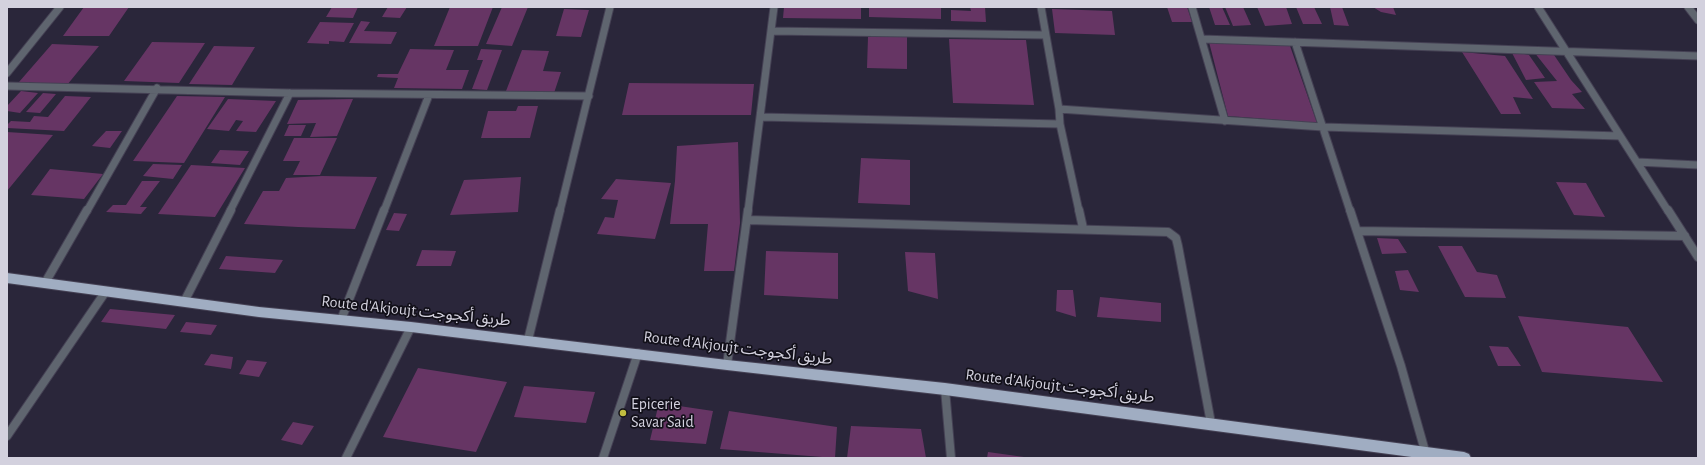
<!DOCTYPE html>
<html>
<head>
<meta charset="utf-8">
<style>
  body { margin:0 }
  #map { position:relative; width:1705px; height:465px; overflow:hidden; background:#2a263a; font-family:"Alegreya Sans",sans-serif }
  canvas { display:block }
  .frame { position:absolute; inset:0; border:8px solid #d3d1de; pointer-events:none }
</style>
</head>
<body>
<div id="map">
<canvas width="1705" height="465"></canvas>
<div class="frame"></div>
</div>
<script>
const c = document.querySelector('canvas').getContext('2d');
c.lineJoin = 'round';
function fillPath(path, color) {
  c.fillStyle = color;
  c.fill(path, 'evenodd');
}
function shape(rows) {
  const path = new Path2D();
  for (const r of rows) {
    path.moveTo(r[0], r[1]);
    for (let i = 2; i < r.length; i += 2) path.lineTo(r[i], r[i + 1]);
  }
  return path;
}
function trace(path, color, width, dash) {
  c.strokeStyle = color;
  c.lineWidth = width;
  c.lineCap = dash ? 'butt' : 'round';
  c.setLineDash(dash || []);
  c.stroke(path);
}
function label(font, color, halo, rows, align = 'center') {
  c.font = font + ' "Alegreya Sans","Noto Sans Arabic",sans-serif';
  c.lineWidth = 3.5;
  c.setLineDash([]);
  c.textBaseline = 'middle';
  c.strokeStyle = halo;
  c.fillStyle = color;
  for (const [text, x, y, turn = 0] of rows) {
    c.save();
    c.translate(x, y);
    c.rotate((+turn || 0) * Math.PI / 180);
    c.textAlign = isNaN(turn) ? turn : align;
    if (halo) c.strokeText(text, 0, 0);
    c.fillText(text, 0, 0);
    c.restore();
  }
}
const building = shape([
  [84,7,129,7,109,36,63,36],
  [332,7,358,7,353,18,326,17],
  [388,7,407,7,400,18,382,17],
  [450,7,493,7,478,46,434,46],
  [502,7,528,7,512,46,486,44],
  [784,7,861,7,861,19,783,18],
  [869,7,941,7,941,19,869,17],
  [970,7,985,7,986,22,951,21,951,10,971,11],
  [1167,7,1187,7,1192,22,1172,22],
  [1209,7,1222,7,1230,25,1215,25],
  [1225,7,1243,7,1251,25,1233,26],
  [1257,7,1286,7,1292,24,1265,26],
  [1296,7,1314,7,1322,24,1303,24],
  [1330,7,1342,7,1349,26,1334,25],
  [1373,7,1393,7,1396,15,1381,12],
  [564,9,589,10,581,37,556,36],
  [1052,9,1112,11,1115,35,1055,33],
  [361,21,370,22,364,31,397,32,391,44,349,43],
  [320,22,354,23,344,42,329,41,329,44,307,43],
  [868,37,907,37,907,69,867,68],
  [949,39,1026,40,1034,105,953,103],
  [152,42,205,43,179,83,124,81],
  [1209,42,1289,43,1317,123,1228,116],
  [52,44,99,46,67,85,19,82],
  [214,46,255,47,232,85,189,84],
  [410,49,454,50,446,70,469,70,462,89,394,88,398,78,377,77,378,74,398,74],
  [481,49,502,50,487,90,472,89,483,60,477,60],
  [522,50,549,51,543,71,561,72,554,93,506,91],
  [1511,51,1529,55,1545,78,1526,80],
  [1462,52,1505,56,1533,99,1513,97,1521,114,1501,114],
  [1534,52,1552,52,1571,80,1582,92,1572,94,1585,109,1552,108,1534,82,1557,81],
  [629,83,754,84,751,115,622,115],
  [21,91,38,93,20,113,7,111,7,106],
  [43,93,56,94,40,113,26,112],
  [65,96,91,97,64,131,7,128,7,125,11,121,30,122,34,116,48,117],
  [177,96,225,97,184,163,133,161],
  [228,99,276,101,256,132,236,131,243,121,236,120,229,131,207,129],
  [353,99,337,136,310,137,316,123,287,124,298,100],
  [518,106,538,106,530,138,481,138,488,111,516,111],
  [289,125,306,125,301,136,284,136],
  [106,131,122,131,110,148,92,146],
  [7,132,53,135,7,191],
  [294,138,337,138,320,175,293,175,300,161,283,161],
  [738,142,740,223,734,271,704,271,708,224,670,224,675,181,677,146],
  [220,150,249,151,240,165,211,163],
  [861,158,910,160,910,205,858,203],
  [153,164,182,165,173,179,143,176],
  [191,165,245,168,215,217,158,214],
  [50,169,103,174,84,199,31,195],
  [322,176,377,177,355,229,298,227,244,224,263,191,279,191,286,178],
  [521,177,518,212,450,215,464,180],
  [616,179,671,183,655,239,597,234,605,217,614,218,618,200,601,199],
  [142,181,160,181,140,207,147,207,141,214,106,212,113,205,126,205],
  [1556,182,1586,183,1605,217,1574,215],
  [394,213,407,214,399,231,386,230],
  [1377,238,1398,239,1407,253,1382,254],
  [1438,246,1462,246,1477,272,1497,275,1506,298,1465,297],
  [422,250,456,251,451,266,416,266],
  [766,251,838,253,838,299,764,295],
  [905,252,935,253,938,299,908,291],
  [226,256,283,260,275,273,219,269],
  [1408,270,1419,292,1400,290,1395,271],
  [1057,290,1073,290,1076,317,1056,311],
  [1100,297,1161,303,1161,322,1097,317],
  [110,309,175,315,166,329,101,322],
  [1518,316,1628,327,1663,382,1542,372],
  [186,322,217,325,211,335,180,332],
  [1489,346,1508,347,1521,366,1498,366],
  [211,354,233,357,231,369,204,365],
  [247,360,267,362,259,377,239,374],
  [418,368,507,382,476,452,383,437],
  [524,386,595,392,586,423,514,417],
  [659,403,713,411,706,444,650,440],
  [729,411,837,427,835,458,720,449],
  [293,422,314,426,302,445,281,440],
  [851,426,921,429,926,458,847,458],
  [988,452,1024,457,1024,458,987,458]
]);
const minorFar1 = shape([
  [1041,7,1059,109,1060,124,1079,211],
  [1192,7,1225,121],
  [1538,7,1668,211],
  [1688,7,1698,20],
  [771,31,1045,35],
  [1202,39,1698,56],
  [1295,42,1350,211],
  [7,73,60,7],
  [7,86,290,93,589,96],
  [1059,109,1323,127,1620,136],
  [761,117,1060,124],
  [1637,162,1698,165],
  [87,211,157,88],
  [230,211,290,93],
  [384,211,429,95],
  [560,211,610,7],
  [748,211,774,7]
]);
const minor = shape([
  [1079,210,1083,228],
  [1350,210,1401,366,1427,458],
  [1668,210,1698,257],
  [748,220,1168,232,1176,238,1178,246,1211,423],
  [1357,231,1685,236],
  [45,283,87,210],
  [184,302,231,210],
  [341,320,384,210],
  [528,340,560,210],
  [727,365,748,210],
  [945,389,951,458],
  [7,436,106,291],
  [346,458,411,327],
  [603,458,638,353]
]);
const trunk = shape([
  [7,273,259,307,411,322,727,360,945,383,1464,452,1469,454,1471,458,1419,458,945,395,727,370,411,332,259,317,7,283,7,273]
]);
const markers = [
  [623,413,4,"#c1bd40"]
];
const streetNames = [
  ["Route d'Akjoujt طريق أكجوجت",416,311,6],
  ["Route d'Akjoujt طريق أكجوجت",738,348,7],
  ["Route d'Akjoujt طريق أكجوجت",1060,386,7]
];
const poiNames = [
  ["Epicerie",631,404],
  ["Savar Said",631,422]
];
fillPath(building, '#663564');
trace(minorFar1, '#454154', 9);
trace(minor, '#454154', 10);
trace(trunk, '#454154', 2);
trace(minorFar1, '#5f656f', 7);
trace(minor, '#5f656f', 8);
fillPath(trunk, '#a0adc2');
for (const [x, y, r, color] of markers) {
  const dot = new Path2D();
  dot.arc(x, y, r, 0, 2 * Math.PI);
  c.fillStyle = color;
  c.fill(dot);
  trace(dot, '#121019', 1.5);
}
label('16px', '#d3d1de', '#121019', streetNames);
label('16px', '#d3d1de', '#121019', poiNames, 'left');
</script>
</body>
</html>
